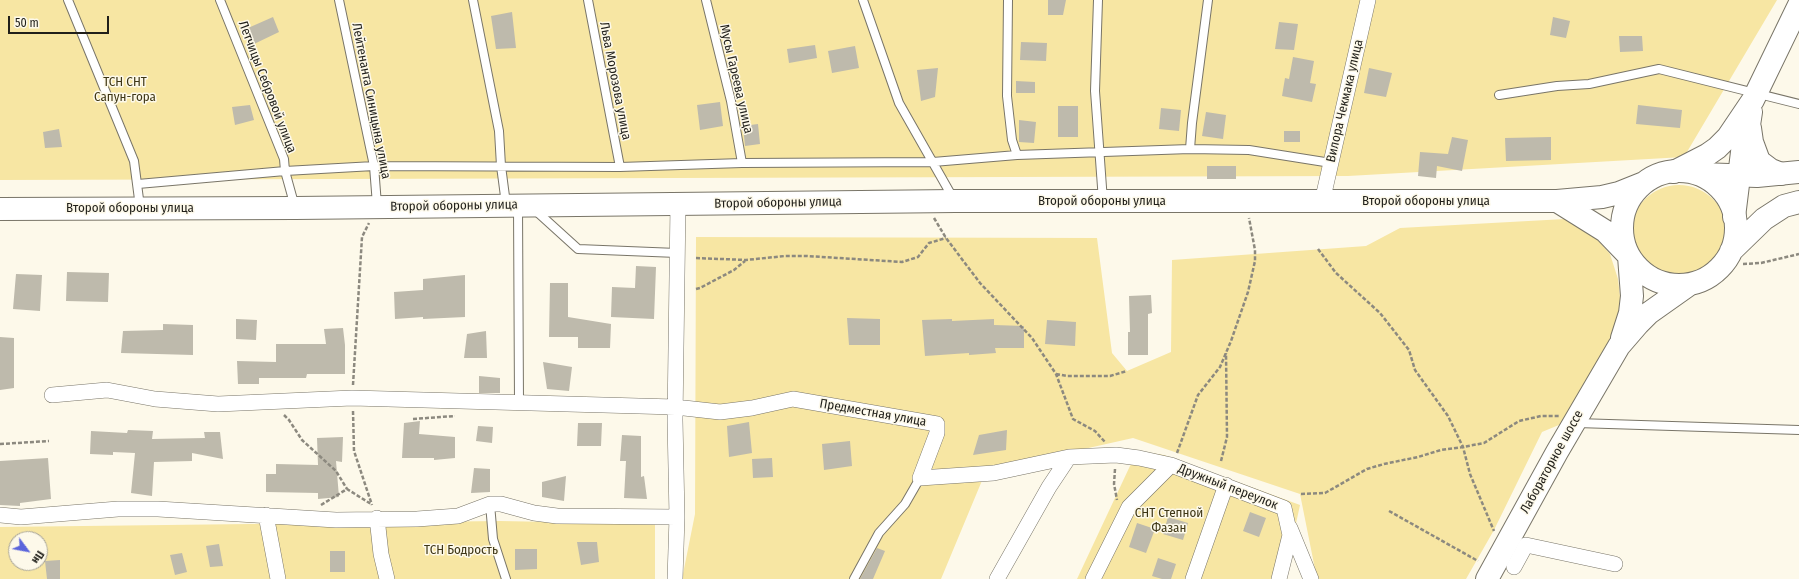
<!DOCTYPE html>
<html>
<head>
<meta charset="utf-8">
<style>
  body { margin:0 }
  #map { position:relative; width:1799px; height:579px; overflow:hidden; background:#fdf9ea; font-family:"Fira Sans Condensed",sans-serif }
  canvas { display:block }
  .north { position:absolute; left:8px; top:531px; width:40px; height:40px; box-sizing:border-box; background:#fdf9ea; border:1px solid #a5a297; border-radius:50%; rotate:122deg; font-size:11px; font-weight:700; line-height:16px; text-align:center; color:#201f1a }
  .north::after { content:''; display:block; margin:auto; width:14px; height:18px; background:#5a64db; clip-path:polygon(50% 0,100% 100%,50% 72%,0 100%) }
  .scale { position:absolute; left:8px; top:16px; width:101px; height:18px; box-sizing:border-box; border:2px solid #201f1a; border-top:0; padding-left:5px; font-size:12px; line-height:14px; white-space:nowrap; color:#201f1a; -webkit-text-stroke:3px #fdf9ea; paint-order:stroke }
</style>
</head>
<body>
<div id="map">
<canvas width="1799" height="579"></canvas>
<div class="north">Пн</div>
<div class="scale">50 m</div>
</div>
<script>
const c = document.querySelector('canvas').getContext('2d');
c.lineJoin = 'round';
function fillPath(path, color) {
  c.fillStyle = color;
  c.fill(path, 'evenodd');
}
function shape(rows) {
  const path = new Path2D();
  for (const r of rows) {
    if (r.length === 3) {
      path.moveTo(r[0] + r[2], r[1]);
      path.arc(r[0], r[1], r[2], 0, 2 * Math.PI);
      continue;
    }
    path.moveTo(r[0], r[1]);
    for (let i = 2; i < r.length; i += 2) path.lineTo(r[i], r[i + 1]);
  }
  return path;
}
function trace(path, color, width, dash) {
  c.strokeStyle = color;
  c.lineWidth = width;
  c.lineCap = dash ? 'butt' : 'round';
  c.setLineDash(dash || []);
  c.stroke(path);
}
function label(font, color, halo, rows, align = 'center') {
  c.font = font + ' "Fira Sans Condensed",sans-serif';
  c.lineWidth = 3;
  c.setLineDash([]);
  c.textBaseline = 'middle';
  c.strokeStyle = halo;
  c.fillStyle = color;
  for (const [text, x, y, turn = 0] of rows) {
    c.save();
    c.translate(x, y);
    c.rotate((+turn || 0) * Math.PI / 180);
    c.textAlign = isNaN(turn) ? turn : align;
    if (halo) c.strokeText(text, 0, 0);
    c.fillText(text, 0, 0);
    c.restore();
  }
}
const green = shape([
  [0,0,1777,0,1684,157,1348,176,0,180],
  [1679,233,48],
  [1565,219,1591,232,1610,254,1618,279,1622,314,1614,338,1566,422,1542,432,1494,530,1466,579,1317,579,1300,494,1133,438,986,471,941,579,682,579,695,514,696,237,1097,238,1112,353,1127,371,1171,352,1172,260,1366,246,1400,228],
  [1137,451,1164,455,1300,505,1284,579,1077,579],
  [500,521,655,524,655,579,0,579,0,527],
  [16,539,40,539,40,563,16,563]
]);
const building = shape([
  [1048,0,1066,0,1063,15,1048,15],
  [512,12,516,48,496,49,491,16],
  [273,17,279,32,254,44,248,28],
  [1553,17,1570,21,1566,38,1550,35],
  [1279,22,1298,24,1294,50,1275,49],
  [1619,36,1642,36,1643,51,1620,52],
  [1021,42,1047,43,1046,61,1020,60],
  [815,45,817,58,789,63,787,49],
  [855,46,859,68,832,73,828,51],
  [1293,57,1314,61,1310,83,1316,84,1312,102,1282,96,1285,78,1289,79],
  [938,68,935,97,921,101,917,70],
  [1369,68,1392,73,1386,97,1364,93],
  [1016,81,1035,82,1035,93,1016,93],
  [720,102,723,126,700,130,697,105],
  [250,105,254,120,235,125,232,107],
  [1638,105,1682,110,1680,128,1636,124],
  [1058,106,1078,106,1078,137,1058,137],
  [1161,108,1181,110,1179,131,1159,129],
  [1206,112,1226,115,1223,139,1202,136],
  [1019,120,1036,122,1034,143,1019,142],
  [758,124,760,144,745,146,743,126],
  [59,129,62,147,45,148,43,132],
  [1284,131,1300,131,1300,142,1284,142],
  [1452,137,1468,140,1462,171,1437,166,1436,178,1418,176,1420,152,1448,154],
  [1551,137,1551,160,1506,161,1505,138],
  [1207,166,1236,166,1236,179,1207,179],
  [636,266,656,267,654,319,611,317,612,287,635,288],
  [67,272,109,273,108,302,66,301],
  [16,274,42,275,40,311,13,309],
  [465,275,465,317,423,319,423,317,395,319,394,292,423,290,423,279],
  [550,283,568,283,568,317,611,324,610,348,578,348,578,337,549,337],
  [1151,295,1152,313,1148,314,1148,355,1128,355,1128,332,1130,332,1129,296],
  [847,318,880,319,880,345,849,345],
  [236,319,257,320,256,340,236,339],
  [952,319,952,321,994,319,994,325,1024,326,1024,348,995,348,996,353,969,355,969,353,925,356,922,320],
  [1047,320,1076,322,1075,346,1045,344],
  [163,324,193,325,193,355,121,353,123,331,163,330],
  [343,328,345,345,345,374,307,374,306,378,259,378,259,384,238,384,237,361,276,362,276,344,326,344,324,329],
  [486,331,487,358,464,358,467,334],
  [0,337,14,338,14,388,0,390],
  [543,362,572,367,569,391,547,389],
  [479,376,500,378,500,393,479,393],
  [420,421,419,434,455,437,455,458,434,460,434,458,402,458,404,423],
  [749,422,752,453,729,457,727,426],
  [578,423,602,423,601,446,577,446],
  [478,426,493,427,492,443,476,441],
  [128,430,153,431,152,439,205,438,204,432,220,432,223,459,192,453,192,461,154,462,152,496,131,493,135,453,113,452,113,455,90,454,91,431,127,433],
  [1007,430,1006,450,973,455,979,435],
  [622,435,641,436,641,477,644,476,647,499,624,498,626,461,620,461],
  [343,437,342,462,336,461,339,497,318,499,318,493,266,492,266,474,276,474,276,464,318,465,317,438],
  [850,441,852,466,824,470,822,444],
  [48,458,51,499,20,503,20,506,0,505,0,461],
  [772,458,773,477,753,478,752,459],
  [474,468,490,469,490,492,471,493],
  [566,476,564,501,542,497,542,482],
  [1250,512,1266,518,1259,537,1243,531],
  [1168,517,1188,523,1183,540,1163,534],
  [1137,523,1155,529,1146,553,1129,547],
  [577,542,597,542,599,562,581,565],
  [219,544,223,566,210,567,206,546],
  [877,548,885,551,873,579,860,579],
  [515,549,537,549,537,569,515,570],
  [330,551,345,551,345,572,330,572],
  [182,553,187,572,175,575,170,555],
  [1158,558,1176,564,1171,579,1162,579,1152,576],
  [60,560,60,579,47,579,45,561]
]);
const path = shape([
  [934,218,946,238,980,283,1032,338,1056,374,1073,419,1095,431,1105,442],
  [1318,249,1336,273,1380,313,1409,350,1415,370,1448,416,1463,447,1470,474,1494,531],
  [696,258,746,260,785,256,807,256,902,262,918,257,929,243,946,238],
  [1743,264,1761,263,1799,254],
  [696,289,700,288,734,270,745,261],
  [1056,374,1067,376,1110,376,1127,371],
  [353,385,362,237,369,223],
  [353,411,354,451,372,505],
  [284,415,289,420,302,440,336,471,347,489],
  [413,419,455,416],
  [0,444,49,441],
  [1177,453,1198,395,1220,367,1231,341,1248,292,1255,261,1255,250,1249,218],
  [1221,461,1227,437,1226,353],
  [1115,469,1114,484,1117,500],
  [1301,494,1325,493,1367,469,1384,464,1418,457,1441,450,1463,447,1484,443,1519,421,1541,416,1559,416],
  [321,505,347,489,371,504],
  [1389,511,1478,561]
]);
const lane = shape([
  [68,0,134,161,140,207],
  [220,0,284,159,285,171,295,207],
  [339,0,374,166,377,205],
  [473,0,499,131,501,166,506,204],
  [588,0,620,167],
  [706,0,731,101,742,163],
  [863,0,899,103,953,198],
  [1008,0,1007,96,1012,140,1017,155],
  [1098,0,1095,91,1103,201],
  [1499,95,1557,86,1589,84,1659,69,1799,104],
  [1190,149,1192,123,1208,0],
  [138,184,285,171,374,166,620,167,742,163,933,162,1017,155,1190,149,1249,150,1331,163],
  [518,206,519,403],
  [535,210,578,249,677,253],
  [1577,423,1799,430],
  [490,504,493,539,506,579],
  [854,579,879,533,905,504,920,478]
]);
const street = shape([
  [1322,202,1368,0],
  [52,395,107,390,155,399,218,404,352,398,675,407,720,412,752,408,793,399,937,424,937,433,920,478,994,473,1069,457,1116,455,1139,458,1171,465,1284,508,1290,535,1279,579],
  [0,515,21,517,118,509,158,509,336,520,417,519,458,516,490,504,501,504,534,513,557,516,677,517],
  [266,515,278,579],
  [377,518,381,554,387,579],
  [1290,528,1311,579],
  [1514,567,1526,545,1615,564],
  [675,579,677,517,675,420,678,204],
  [997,579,1049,487,1069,457],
  [1093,579,1129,507,1171,465],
  [1193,579,1226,485]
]);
const secondary = shape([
  [1750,128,1752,142,1759,161,1771,170,1781,174],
  [1674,172,1707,155,1717,148,1728,137,1753,100,1799,5],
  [1734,217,1743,144,1749,125,1751,112]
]);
const primary = shape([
  [1679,228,57],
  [1700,174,1757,176,1799,172],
  [1557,201,1605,231,1629,256,1632,296,1630,313,1622,338],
  [0,209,295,208,955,201,1557,201,1602,197,1619,193,1644,183],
  [1731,251,1764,219,1784,206,1799,202],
  [1487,579,1557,452,1619,346,1638,324,1649,313,1690,284]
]);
const streetNames = [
  ["Мусы Гареева улица",736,79,77],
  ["Льва Морозова улица",615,81,79],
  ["Летчицы Себровой улица",267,87,69],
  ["Лейтенанта Синицына улица",371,101,79],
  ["Вилора Чекмака улица",1345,101,-77],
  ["Второй обороны улица",1102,201],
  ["Второй обороны улица",1426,201],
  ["Второй обороны улица",778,203,-1],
  ["Второй обороны улица",454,206,-1],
  ["Второй обороны улица",130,208],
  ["Предместная улица",873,413,10],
  ["Лабораторное шоссе",1552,462,-61],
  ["Дружный переулок",1228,487,21]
];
const parkNames = [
  ["ТСН СНТ",125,82],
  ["Сапун-гора",125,97],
  ["СНТ Степной",1169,513],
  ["Фазан",1169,528],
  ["ТСН Бодрость",461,550]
];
fillPath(green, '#f7e6a3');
fillPath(building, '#bebaac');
trace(lane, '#797568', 10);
trace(street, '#797568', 16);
trace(secondary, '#797568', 24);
trace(primary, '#797568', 24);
trace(path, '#8c897f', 2.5, [4, 2]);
trace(lane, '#fff', 8);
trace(street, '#fff', 15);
trace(secondary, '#fff', 22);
trace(primary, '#fff', 22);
label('13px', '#201f1a', '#fdf9ea', streetNames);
label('13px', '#3e3615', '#fdf9ea', parkNames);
</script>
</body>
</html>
